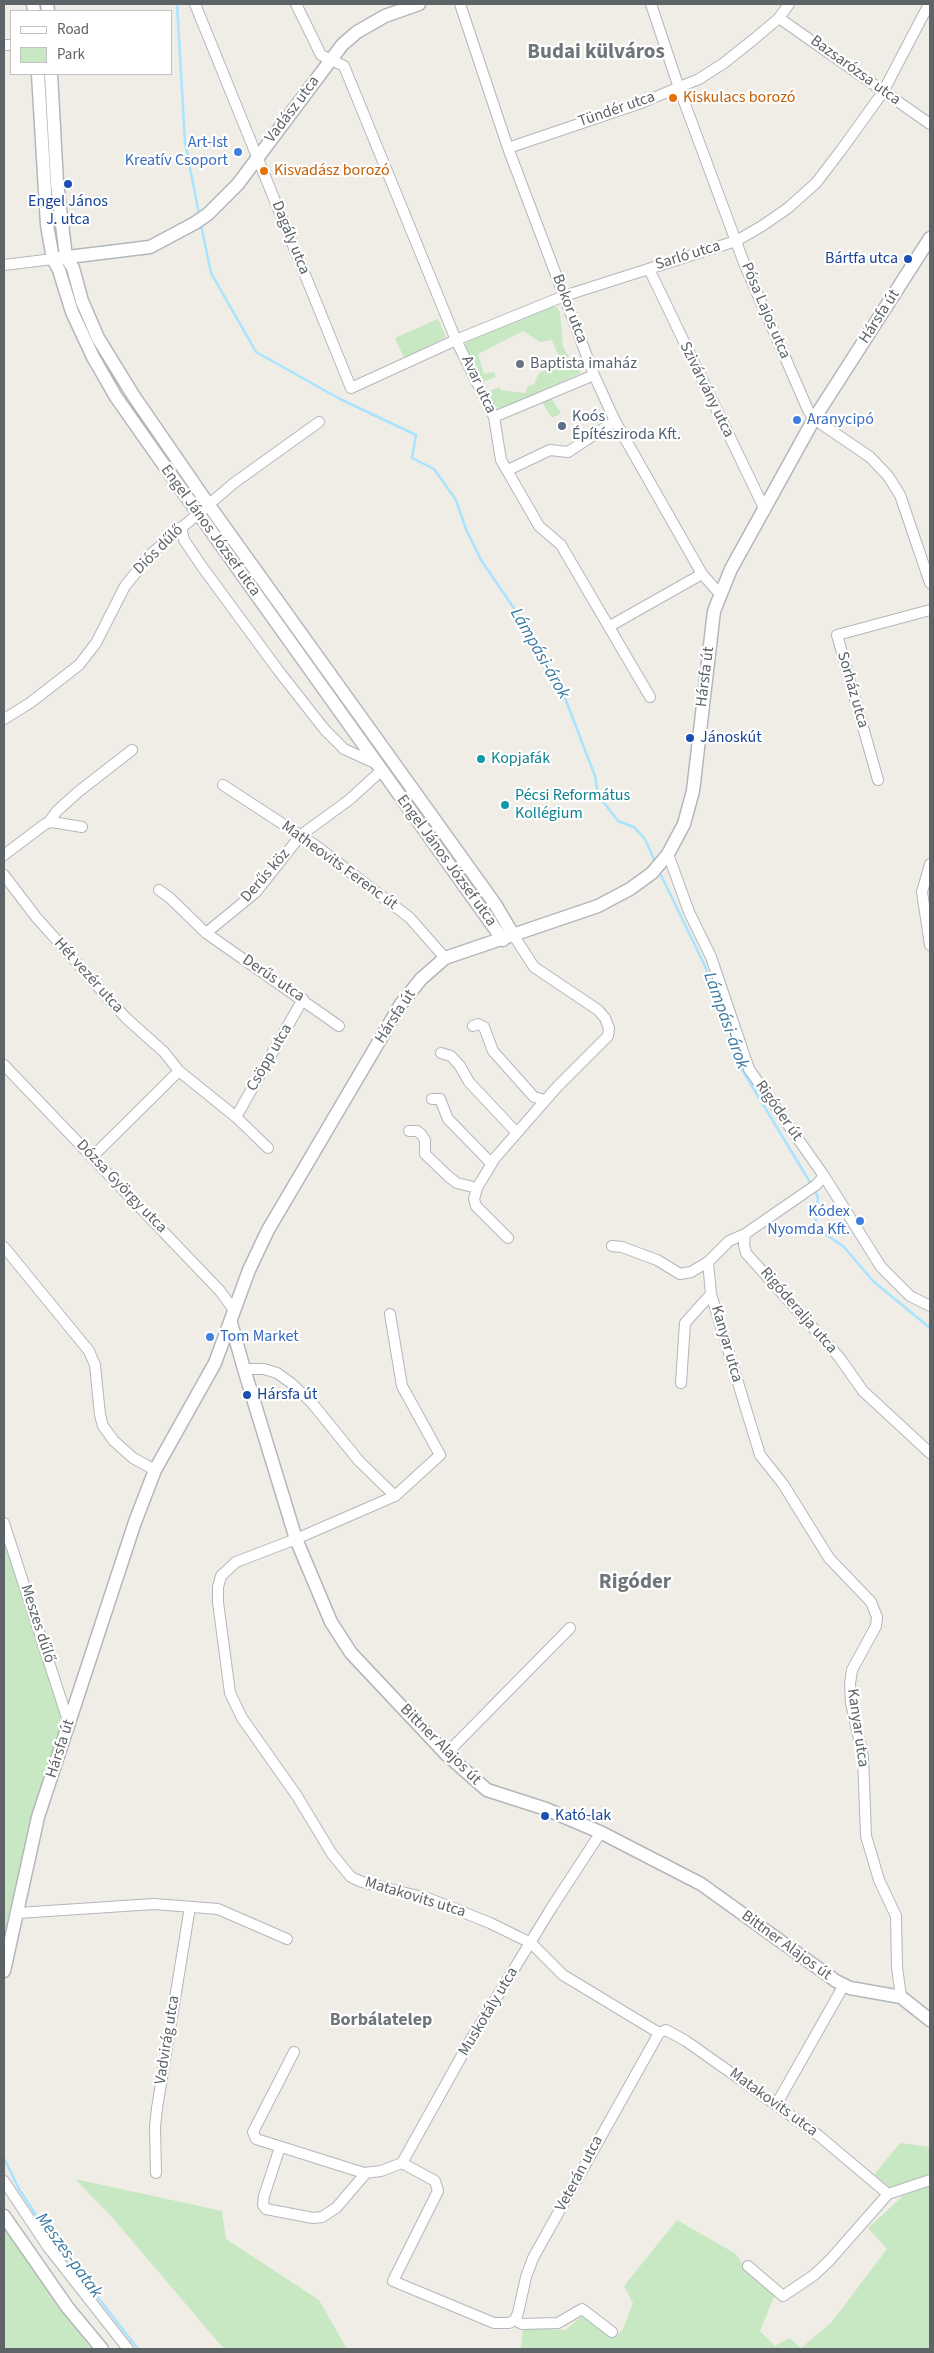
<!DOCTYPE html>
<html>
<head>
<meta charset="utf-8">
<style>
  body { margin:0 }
  #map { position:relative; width:934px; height:2353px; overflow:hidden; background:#f0ede6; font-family:"Source Sans 3",sans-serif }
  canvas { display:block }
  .frame { position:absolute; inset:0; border:5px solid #5e6367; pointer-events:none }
  .legend { position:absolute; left:10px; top:10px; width:162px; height:65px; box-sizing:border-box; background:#fff; border:1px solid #bfc1c2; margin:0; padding:6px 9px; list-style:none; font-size:15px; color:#5e6367 }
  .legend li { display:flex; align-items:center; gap:10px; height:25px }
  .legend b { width:25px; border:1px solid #bfc1c2 }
</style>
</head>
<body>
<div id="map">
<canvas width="934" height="2353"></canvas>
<div class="frame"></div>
<ul class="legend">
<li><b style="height:6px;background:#fff"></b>Road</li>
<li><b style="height:14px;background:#c7e8c2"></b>Park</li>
</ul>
</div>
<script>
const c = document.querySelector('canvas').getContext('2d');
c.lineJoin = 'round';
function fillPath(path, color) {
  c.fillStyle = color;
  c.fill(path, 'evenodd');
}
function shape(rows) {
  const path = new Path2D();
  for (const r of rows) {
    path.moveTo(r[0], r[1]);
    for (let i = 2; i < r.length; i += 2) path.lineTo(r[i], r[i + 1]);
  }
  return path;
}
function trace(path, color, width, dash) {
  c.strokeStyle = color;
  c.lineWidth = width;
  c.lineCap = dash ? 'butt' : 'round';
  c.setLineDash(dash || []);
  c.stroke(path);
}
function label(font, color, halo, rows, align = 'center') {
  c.font = font + ' "Source Sans 3",sans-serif';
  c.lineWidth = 4.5;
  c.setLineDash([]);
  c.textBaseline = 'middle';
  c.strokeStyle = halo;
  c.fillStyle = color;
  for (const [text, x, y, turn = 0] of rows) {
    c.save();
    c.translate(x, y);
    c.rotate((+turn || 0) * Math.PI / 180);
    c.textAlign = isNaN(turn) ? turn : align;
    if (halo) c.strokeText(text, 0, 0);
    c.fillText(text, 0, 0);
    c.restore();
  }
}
const green = shape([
  [552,307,557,307,560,312,563,346,573,365,582,362,583,367,579,374,501,409,492,404,487,392,499,387,501,390,525,393,528,386,534,384,539,373,561,362,552,340,540,342,523,331,478,354,484,374,494,372,496,377,480,383,464,349,467,342],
  [438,319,446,337,404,358,395,338],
  [551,398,561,413,552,418,542,402],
  [4,1521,66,1727,4,1957],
  [900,2143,930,2147,930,2174,890,2190,874,2175],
  [75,2179,222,2211,226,2239,319,2300,347,2349,224,2349,111,2216],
  [930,2186,930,2349,521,2349,523,2328,565,2330,586,2313,615,2338,623,2329,633,2303,624,2286,677,2220,736,2254,746,2270,775,2295,760,2331,775,2346,789,2338,801,2348,831,2323,887,2249,868,2228,904,2195],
  [4,2229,91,2349,4,2349]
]);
const stream = shape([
  [177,4,185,142,199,214],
  [201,225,211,273,256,352,340,399,416,435,412,458,434,469,456,500,466,529,481,560,533,636,565,698,595,776,598,795,618,821,634,827,645,839,656,864],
  [659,871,705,966,738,1063,811,1184],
  [814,1189,818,1197,815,1227,844,1247,873,1281,930,1328],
  [4,2158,19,2189,47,2232,138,2349]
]);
const minor = shape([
  [195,4,351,388,456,340,564,296,736,241,762,226,788,208,816,183,842,149,883,92,929,4],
  [296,4,321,55,344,66,456,340,494,417,501,460,539,526,561,545,650,697],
  [460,4,508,148,594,375,615,421,702,574,720,594],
  [651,4,679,88,744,263,808,410,814,419,870,457,888,476,900,495,930,583],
  [779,18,930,124],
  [4,45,11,45],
  [508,148,641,103,699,79,724,63,754,39,779,18,789,4],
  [4,265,53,259],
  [649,269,765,510],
  [494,417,594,375],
  [508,470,550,450,568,452,615,421],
  [181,527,184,540,203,568,278,670,325,730,344,749,377,764],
  [610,626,702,574],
  [4,719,30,703,79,665,96,643,125,586,152,553,234,483,319,422],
  [878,780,837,635,930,610],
  [223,785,315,845,410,918,445,958],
  [48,823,57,811,78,792,132,750],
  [668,854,689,912,711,957,749,1069,824,1176,881,1267,910,1296,930,1306],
  [4,855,45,824,52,822,82,827],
  [930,864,922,892,930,945],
  [4,875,36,917,126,1018,164,1052,179,1071,236,1117,268,1148],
  [159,890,170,898,206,933,339,1026],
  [206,933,256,892,301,835,349,800,382,770],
  [473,1026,478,1024,484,1027,493,1051,534,1097,545,1100],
  [441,1053,451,1056,460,1066,469,1082,516,1132],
  [4,1065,220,1291,234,1310],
  [432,1099,440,1099,448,1119,491,1163],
  [236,1117,303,999],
  [409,1131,417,1131,421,1134,425,1140,425,1154,449,1177,457,1183,477,1188],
  [92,1157,179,1071],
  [824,1176,816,1185,745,1234,744,1245,746,1253,839,1357,863,1391,930,1453],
  [508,1238,476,1206,474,1199,477,1188,495,1158,557,1087,608,1036,609,1028,605,1018,598,1010,534,967,514,936],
  [612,1246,622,1247,657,1260,680,1274,691,1272,708,1262,729,1241,745,1234],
  [4,1247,89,1351,95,1365,100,1415,103,1426,114,1441,133,1458,155,1470],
  [711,1294,760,1455,783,1484,829,1558,871,1602,877,1617,876,1626,852,1670,850,1684,851,1703,863,1757,866,1836,879,1880,896,1916,897,1967,901,1997],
  [244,1369,264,1369,277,1373,291,1383,312,1403,359,1461,395,1496,440,1455,402,1386,390,1314],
  [681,1383,685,1323,711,1294,708,1262],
  [395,1496,296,1539,236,1562,221,1576,218,1587,218,1602,230,1693,242,1718,297,1796,332,1854,351,1877,362,1882,430,1899,490,1923,531,1943,563,1975,659,2033,666,2030,686,2041,737,2077,818,2135,888,2194,930,2180],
  [4,1523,69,1724],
  [446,1754,570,1628],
  [18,1913,154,1904,218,1909,287,1939],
  [294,2052,253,2132,256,2139,364,2173,381,2171,402,2163,470,2041,552,1907,601,1832],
  [776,2105,844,1985],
  [280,2147,264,2196,263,2205,266,2209,313,2218,322,2217,336,2208,366,2173],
  [402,2163,435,2181,438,2191,393,2281,494,2323,509,2323,515,2320,518,2313,526,2277,533,2258,659,2033],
  [156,2173,155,2127,157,2108,190,1907],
  [4,2181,48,2247,128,2349],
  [748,2266,783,2296,789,2292,814,2275,829,2261,888,2194],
  [515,2320,522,2324,558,2323,582,2309,612,2332]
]);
const tertiary = shape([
  [33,4,34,11],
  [47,4,48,11],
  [38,74,47,225,53,259,59,270,72,312,93,357,116,397,156,454,503,940],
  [51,74,57,183,66,257,73,268,82,301,98,338,133,395,208,504,495,904,514,936],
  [60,258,150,247,195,223,208,214,238,184,342,45,357,32,385,16,419,4],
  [231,1323,244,1369,296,1539,331,1622,351,1653,446,1754,487,1790,546,1809,602,1833,701,1884,836,1981,850,1988,901,1997,930,2020],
  [4,1971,38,1817,135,1522,155,1470,215,1363,249,1270,268,1230,401,1004,421,979,445,958,598,906,630,889,652,873,668,854,684,824,693,791,714,611,731,569,814,419,930,238],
  [4,2216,68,2308,102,2349]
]);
const markers = [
  [673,98,5,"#e8710a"],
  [238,152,5,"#3f7fe0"],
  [264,171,5,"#e8710a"],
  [68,184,5,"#1a4fb4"],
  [908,259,5,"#1a4fb4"],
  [520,364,5,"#6b7280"],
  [797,420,5,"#3f7fe0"],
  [562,426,5,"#5c6f8a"],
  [690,738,5,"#1a4fb4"],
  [481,759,5,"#0f9aa8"],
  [505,805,5,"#0f9aa8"],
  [860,1221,5,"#3f7fe0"],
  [210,1337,5,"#3f7fe0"],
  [247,1395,5,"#1a4fb4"],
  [545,1816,5,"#1a4fb4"]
];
const streetNames = [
  ["Bazsarózsa utca",855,71,36],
  ["Vadász utca",293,110,-53],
  ["Tündér utca",617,110,-19],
  ["Dagály utca",290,238,68],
  ["Sarló utca",688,256,-17],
  ["Bokor utca",569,309,69],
  ["Pósa Lajos utca",765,311,67],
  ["Hársfa út",880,317,-57],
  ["Avar utca",478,385,65],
  ["Szivárvány utca",706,390,64],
  ["Engel János József utca",210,531,54],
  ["Diós dűlő",159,550,-45],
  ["Hársfa út",706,677,-83],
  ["Sorház utca",852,690,74],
  ["Engel János József utca",446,861,54],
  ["Matheovits Ferenc út",339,866,36],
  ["Derűs köz",266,876,-49],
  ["Hét vezér utca",88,976,48],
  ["Derűs utca",273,979,34],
  ["Hársfa út",396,1017,-57],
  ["Csöpp utca",270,1058,-60],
  ["Rigóder út",778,1111,55],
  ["Dózsa György utca",121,1187,46],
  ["Rigóderalja utca",798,1311,49],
  ["Kanyar utca",726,1344,74],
  ["Meszes dűlő",37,1624,72],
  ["Kanyar utca",857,1728,82],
  ["Bittner Alajos út",440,1745,45],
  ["Hársfa út",61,1749,-72],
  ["Matakovits utca",415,1898,17],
  ["Bittner Alajos út",786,1946,36],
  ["Muskotály utca",489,2012,-59],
  ["Vadvirág utca",168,2040,-81],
  ["Matakovits utca",773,2103,36],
  ["Veterán utca",580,2174,-62]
];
const foodNames = [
  ["Kiskulacs borozó",683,98],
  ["Kisvadász borozó",274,171]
];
const shopNames = [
  ["Art-Ist",228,143],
  ["Kreatív Csoport",228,161],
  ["Aranycipó",807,420,"left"],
  ["Kódex",850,1212],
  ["Nyomda Kft.",850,1230],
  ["Tom Market",220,1337,"left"]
];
const transitNames = [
  ["Engel János",68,202,"center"],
  ["J. utca",68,220,"center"],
  ["Bártfa utca",898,259,"right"],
  ["Jánoskút",700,738],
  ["Hársfa út",257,1395],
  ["Kató-lak",555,1816]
];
const worshipNames = [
  ["Baptista imaház",530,364]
];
const serviceNames = [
  ["Koós",572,417],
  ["Építésziroda Kft.",572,435]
];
const cultureNames = [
  ["Kopjafák",491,759],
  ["Pécsi Református",515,796],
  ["Kollégium",515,814]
];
const waterNames = [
  ["Lámpási-árok",539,654,60],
  ["Lámpási-árok",725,1021,70],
  ["Meszes-patak",68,2256,54]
];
const neighbourhoodNames = [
  ["Borbálatelep",381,2021]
];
const districtNames = [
  ["Budai külváros",596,53],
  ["Rigóder",635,1583]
];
fillPath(green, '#c7e8c2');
trace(stream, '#a8e4ff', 2.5);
trace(minor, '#b3b7bb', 12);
trace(tertiary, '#b3b7bb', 15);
trace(minor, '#fff', 10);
trace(tertiary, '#fff', 12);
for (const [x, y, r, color] of markers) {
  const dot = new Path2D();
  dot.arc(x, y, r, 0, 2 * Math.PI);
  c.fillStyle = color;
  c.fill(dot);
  trace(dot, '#fff', 2);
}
label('16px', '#5e6367', '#fff', streetNames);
label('16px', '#c56008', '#fff', foodNames, 'left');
label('16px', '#366cbe', '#fff', shopNames, 'right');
label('16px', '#164399', '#fff', transitNames, 'left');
label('16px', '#5b616d', '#fff', worshipNames, 'left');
label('16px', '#4e5e75', '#fff', serviceNames, 'left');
label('16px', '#0d838f', '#fff', cultureNames, 'left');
label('italic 18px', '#3b7ba3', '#fff', waterNames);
label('bold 18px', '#6f7579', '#fff', neighbourhoodNames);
label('bold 21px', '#6f7579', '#fff', districtNames);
</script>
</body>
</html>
